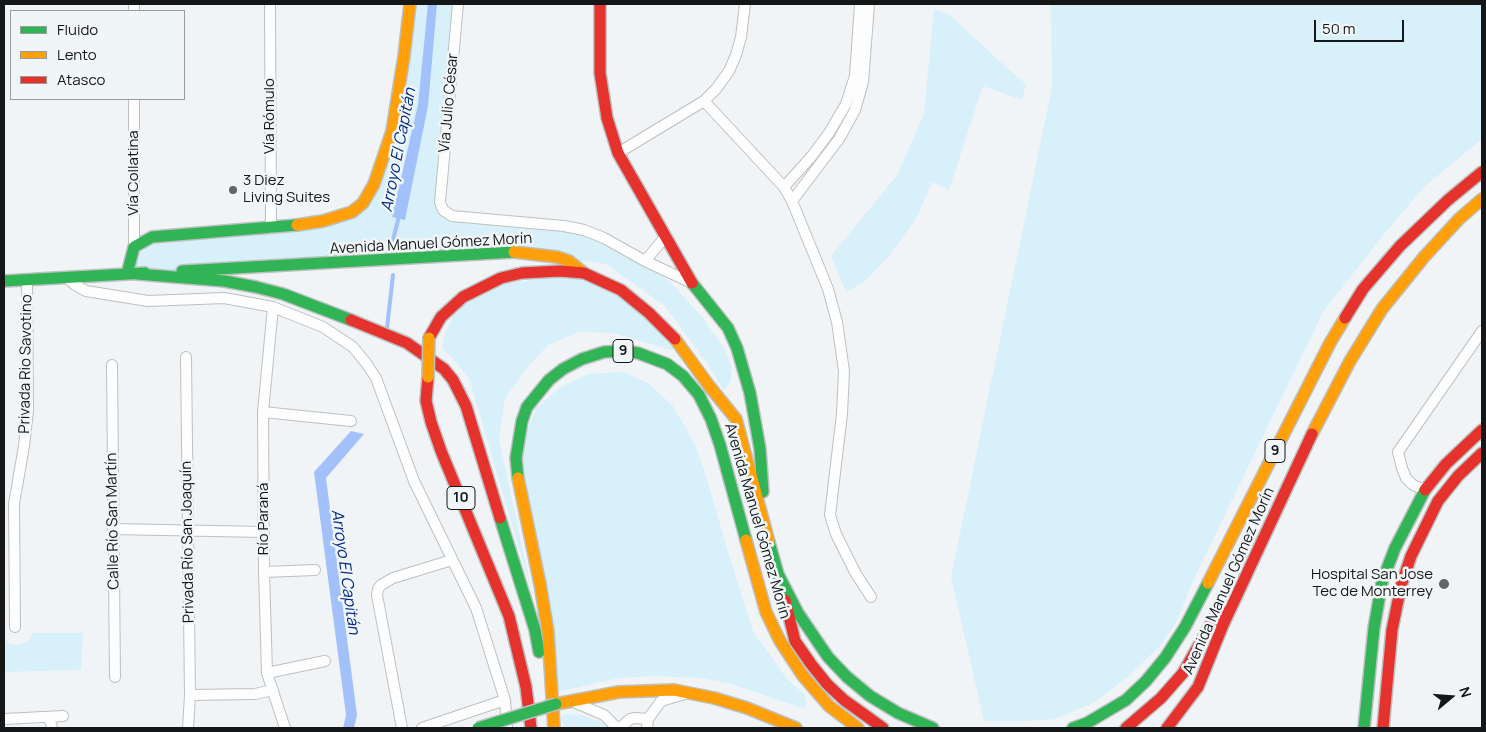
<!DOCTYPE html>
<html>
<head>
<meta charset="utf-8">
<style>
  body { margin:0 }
  #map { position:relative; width:1486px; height:732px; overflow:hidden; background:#f1f4f6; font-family:Manrope,sans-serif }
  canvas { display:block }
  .frame { position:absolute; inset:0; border:5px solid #151617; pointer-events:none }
  .legend { position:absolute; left:10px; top:10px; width:175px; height:90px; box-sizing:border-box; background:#f0f5f7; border:1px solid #989c9d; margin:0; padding:6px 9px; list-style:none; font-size:15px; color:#151617 }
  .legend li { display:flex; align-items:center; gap:10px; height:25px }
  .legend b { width:25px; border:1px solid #989c9d }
  .north { position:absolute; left:1426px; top:672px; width:50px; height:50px; -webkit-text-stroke:4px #f0f5f7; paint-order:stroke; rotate:72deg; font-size:14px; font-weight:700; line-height:20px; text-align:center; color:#151617 }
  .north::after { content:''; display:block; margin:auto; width:18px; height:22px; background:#151617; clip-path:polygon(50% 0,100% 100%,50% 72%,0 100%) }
  .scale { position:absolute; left:1314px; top:20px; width:90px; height:22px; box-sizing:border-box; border:2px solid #151617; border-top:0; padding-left:6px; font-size:15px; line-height:18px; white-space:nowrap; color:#151617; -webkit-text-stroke:4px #f0f5f7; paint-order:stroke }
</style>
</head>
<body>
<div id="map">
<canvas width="1486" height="732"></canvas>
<div class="frame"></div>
<ul class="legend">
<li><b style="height:6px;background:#30b455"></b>Fluido</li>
<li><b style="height:6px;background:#ff9f0a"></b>Lento</li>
<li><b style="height:6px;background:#e5322d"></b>Atasco</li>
</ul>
<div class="north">N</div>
<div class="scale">50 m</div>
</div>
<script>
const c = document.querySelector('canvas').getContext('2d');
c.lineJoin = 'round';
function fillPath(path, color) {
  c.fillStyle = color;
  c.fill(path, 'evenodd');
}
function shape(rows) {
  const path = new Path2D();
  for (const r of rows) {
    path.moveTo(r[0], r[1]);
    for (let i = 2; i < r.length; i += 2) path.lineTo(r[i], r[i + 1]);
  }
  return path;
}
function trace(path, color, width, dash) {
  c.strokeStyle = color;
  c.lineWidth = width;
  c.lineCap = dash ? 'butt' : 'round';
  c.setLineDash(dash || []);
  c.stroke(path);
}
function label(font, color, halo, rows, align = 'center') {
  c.font = font + ' Manrope,sans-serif';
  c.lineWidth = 5;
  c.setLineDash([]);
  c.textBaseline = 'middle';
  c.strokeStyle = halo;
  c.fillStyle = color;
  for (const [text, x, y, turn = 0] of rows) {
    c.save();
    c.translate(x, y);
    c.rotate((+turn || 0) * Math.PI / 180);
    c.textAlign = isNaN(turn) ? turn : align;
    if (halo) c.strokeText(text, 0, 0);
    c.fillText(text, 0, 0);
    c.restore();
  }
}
const green = shape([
  [410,4,458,4,440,202,452,216,564,226,645,261,675,287,702,317,724,348,731,366,731,380,724,391,709,366,665,306,606,264,530,253,127,274,134,247,152,237,323,221,352,212,376,179],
  [1051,4,1482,4,1482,139,1424,187,1380,239,1323,312,1192,583,1178,619,1161,645,1129,676,1093,703,1055,719,1023,721,984,721,951,577,1052,87],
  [934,9,950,15,1006,67,1026,84,1022,100,983,86,949,190,932,182,917,217,890,255,863,283,846,292,831,256,897,175,924,114],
  [568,275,606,286,657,326,674,351,613,333,579,332,548,345,533,361,505,398,499,439,532,593,469,378,451,357,442,349,444,335,457,309,497,285],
  [624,372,648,383,673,406,695,444,707,479,728,552,753,631,787,679,806,696,805,709,728,683,700,678,653,676,619,678,553,693,516,460,536,408,561,387,588,374],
  [33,633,83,633,81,670,4,672,4,638,8,643,18,645,28,641],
  [566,714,582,715,602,722,611,728,565,728,560,717]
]);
const water = shape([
  [428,4,437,4,428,106,405,220,392,217,418,105],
  [351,431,364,434,326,478,357,715,354,728,343,728,346,715,314,472]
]);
const stream = shape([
  [393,240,399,216],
  [387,328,393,275]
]);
const street = shape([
  [134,4,134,11],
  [270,4,271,228],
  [458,4,440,202,443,210,452,216,564,226,584,230,604,238,645,261,692,283],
  [134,99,134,247],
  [704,101,784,187,792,201,828,289,837,322,844,371,842,414,830,515,836,534,856,574,871,597],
  [618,153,704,101,716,89,729,71,736,55,741,37,745,4],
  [784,187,811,157,829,133,846,104,855,76,860,4],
  [792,201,839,139,855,110,863,82,869,4],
  [645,261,666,236],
  [67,278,75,285,86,291,148,301,224,298,273,307,323,327,353,347,366,363,376,378,414,481,476,608,505,700,507,728],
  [273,307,263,412,264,572,267,673,285,728],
  [186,357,190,695,188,728],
  [112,365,115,677],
  [263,412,351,421],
  [1425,490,1413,485,1406,478,1402,468,1398,452,1482,331],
  [113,529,264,532],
  [264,572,315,570],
  [15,627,14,504,24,446,28,411,27,280],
  [267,673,325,661],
  [190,695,255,694,273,690],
  [571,701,604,715,617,728],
  [49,717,52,728],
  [4,719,63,716],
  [402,728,377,595,378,589,381,585,393,578,452,560],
  [422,728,505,700],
  [620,728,630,719,635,718,648,719],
  [647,728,648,719,661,701,685,694]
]);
const fast = shape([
  [182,271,514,252],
  [127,274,134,247,152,237,297,225],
  [137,274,224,281,256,287,283,294,351,320],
  [4,281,145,273],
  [692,283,728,328,737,348,750,393,760,449,763,492],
  [518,478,516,458,522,421,527,407,549,380,563,369,582,359,604,352,623,351,638,353,667,364,683,376,699,395,711,419,720,445,746,540],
  [500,518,535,630,539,652],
  [769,542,778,574,798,613,828,657,847,677,870,696,898,713,933,728],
  [1073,728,1087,723,1126,700,1146,681,1165,658,1185,627,1208,583],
  [1364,728,1374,628,1382,582,1395,548,1425,490]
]);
const slow = shape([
  [297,225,323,221,352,212,363,203,374,184,392,131,404,56,410,4],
  [514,252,557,257,569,261,584,273],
  [675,339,710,387,736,419,769,542],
  [1312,434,1350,361,1382,309,1424,257,1459,219,1482,199],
  [518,478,540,584,548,632,554,728],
  [746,540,766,612,780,641,803,676,829,706,858,728],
  [1208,583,1330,343,1345,318],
  [556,704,619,692,674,690,714,698,747,708,796,728]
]);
const jam = shape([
  [600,4,600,73,607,118,618,153,692,283],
  [1345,318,1363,289,1400,246,1448,200,1482,172],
  [351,320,407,343,444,369,453,380,466,406,500,518],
  [429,338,441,317,463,297,501,278,522,273,560,271,584,273,621,290,649,313,675,339],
  [428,377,426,401,431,422,441,451,509,616,526,687,531,728],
  [1425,490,1446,464,1482,430],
  [785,600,795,641,811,664,827,684,844,700,883,728],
  [1126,728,1161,698,1183,673,1220,608],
  [1167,728,1198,687,1223,625,1312,434],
  [1383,728,1392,630,1401,586,1411,556,1438,501,1458,476,1482,453]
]);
const fastBridge = shape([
  [478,728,556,704]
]);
const slowBridge = shape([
  [428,377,429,338]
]);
const markers = [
  [233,190,5,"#626465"],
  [1444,584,6,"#626465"]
];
const shields = [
  [623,351,20],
  [1275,451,20],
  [461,498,28]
];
const shieldNames = [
  ["9",623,351],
  ["9",1275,451],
  ["10",461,498]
];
const streetNames = [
  ["Vía Julio César",449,103,-85],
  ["Vía Rómulo",270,116,-90],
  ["Vía Collatina",134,173,-90],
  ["Avenida Manuel Gómez Morín",431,244,-3],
  ["Privada Rio Savotino",26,364,-89],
  ["Río Paraná",264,519,-90],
  ["Calle Río San Martín",113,521,-91],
  ["Avenida Manuel Gómez Morín",757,521,74],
  ["Privada Río San Joaquín",188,542,-91],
  ["Avenida Manuel Gómez Morín",1229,581,-66]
];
const poiNames = [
  ["3 Diez",243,181],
  ["Living Suites",243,198],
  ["Hospital San Jose",1433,575,"right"],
  ["Tec de Monterrey",1433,592,"right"]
];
const waterNames = [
  ["Arroyo El Capitán",399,150,-79],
  ["Arroyo El Capitán",345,572,82]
];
fillPath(green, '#d8f0f9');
fillPath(water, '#a2c1fa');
trace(stream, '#a2c1fa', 4);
trace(street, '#bdc0c1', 12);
trace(fast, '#bdc0c1', 14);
trace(slow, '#bdc0c1', 14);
trace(jam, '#bdc0c1', 14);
trace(street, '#fdfdfe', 10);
trace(fast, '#30b455', 11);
trace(slow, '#ff9f0a', 11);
trace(jam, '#e5322d', 11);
trace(fastBridge, '#bdc0c1', 14, []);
trace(slowBridge, '#bdc0c1', 14, []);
trace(fastBridge, '#30b455', 11);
trace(slowBridge, '#ff9f0a', 11);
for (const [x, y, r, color] of markers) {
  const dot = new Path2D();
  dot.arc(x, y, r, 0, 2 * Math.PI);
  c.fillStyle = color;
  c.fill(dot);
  trace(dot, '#f0f5f7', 2);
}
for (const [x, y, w] of shields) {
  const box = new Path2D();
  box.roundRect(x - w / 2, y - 11.5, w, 23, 4);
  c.fillStyle = '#f0f5f7';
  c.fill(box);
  trace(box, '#151617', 1);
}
label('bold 14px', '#151617', null, shieldNames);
label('15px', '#151617', '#f0f5f7', streetNames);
label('15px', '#151617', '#f0f5f7', poiNames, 'left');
label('italic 16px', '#002a83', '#f0f5f7', waterNames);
</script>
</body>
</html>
